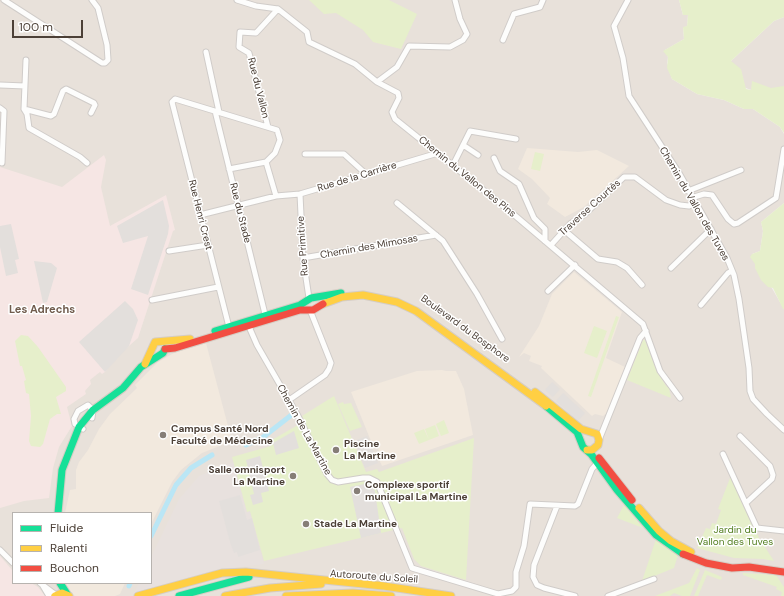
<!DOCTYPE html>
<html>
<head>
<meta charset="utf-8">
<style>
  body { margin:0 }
  #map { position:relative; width:784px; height:596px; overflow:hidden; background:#f3f0ed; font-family:"DM Sans",sans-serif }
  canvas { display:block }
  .legend { position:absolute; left:12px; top:512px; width:140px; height:72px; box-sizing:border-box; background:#fff; border:1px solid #b7b3af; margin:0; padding:5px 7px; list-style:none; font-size:12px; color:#4c4037 }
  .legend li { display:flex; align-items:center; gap:8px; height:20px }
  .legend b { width:20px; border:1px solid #b7b3af }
  .scale { position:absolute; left:12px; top:20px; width:71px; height:18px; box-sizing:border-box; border:2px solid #4c4037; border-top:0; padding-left:5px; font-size:12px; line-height:14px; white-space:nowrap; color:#4c4037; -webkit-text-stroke:3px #fff; paint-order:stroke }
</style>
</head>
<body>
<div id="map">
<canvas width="784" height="596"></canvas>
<ul class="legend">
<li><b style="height:5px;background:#16e098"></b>Fluide</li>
<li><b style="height:5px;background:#ffcf43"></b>Ralenti</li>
<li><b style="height:5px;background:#f24e42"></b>Bouchon</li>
</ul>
<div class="scale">100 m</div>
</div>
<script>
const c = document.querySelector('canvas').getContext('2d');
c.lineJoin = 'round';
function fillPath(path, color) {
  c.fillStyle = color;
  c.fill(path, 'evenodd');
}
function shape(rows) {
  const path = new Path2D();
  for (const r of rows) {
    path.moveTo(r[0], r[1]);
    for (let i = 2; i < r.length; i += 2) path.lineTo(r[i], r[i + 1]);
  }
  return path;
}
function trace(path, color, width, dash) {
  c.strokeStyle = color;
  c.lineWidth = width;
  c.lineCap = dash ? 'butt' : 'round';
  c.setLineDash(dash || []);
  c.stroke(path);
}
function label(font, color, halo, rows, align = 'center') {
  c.font = font + ' "DM Sans",sans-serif';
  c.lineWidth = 3;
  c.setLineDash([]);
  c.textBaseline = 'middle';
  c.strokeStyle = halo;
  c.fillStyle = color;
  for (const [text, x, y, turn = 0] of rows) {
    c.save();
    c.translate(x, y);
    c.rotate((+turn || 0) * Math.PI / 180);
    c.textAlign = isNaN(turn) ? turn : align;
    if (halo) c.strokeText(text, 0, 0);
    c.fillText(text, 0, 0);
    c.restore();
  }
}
const residential = shape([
  [0,0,679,0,683,15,688,15,687,26,683,28,684,39,665,50,668,57,667,63,672,79,697,94,724,100,744,109,753,109,780,127,784,134,784,203,761,222,763,231,760,251,752,254,784,309,784,596,0,596],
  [13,513,151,513,151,583,13,583],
  [784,17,784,113,759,93,715,76,774,21]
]);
const industrial = shape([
  [234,462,247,512,250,511,264,564,215,570,134,593,139,583,151,583,151,557,179,499,199,476]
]);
const education = shape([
  [527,148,578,152,597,150,629,166,584,207,565,217,547,204,550,198,532,179,518,169],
  [574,272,622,312,606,358,625,367,608,412,603,416,595,414,592,416,541,368,542,366,529,361,531,356,524,353,519,357,539,326,552,294],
  [206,343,232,441,202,453,181,470,172,482,151,524,151,513,65,513,70,490,76,489,76,470,79,462,88,450,99,429,110,414,137,388,135,385,158,362,174,353],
  [442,370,446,371,456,371,464,389,473,435,382,466,378,457,380,454,377,446,373,446,351,392,417,371],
  [63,583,125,583,120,594,115,596,75,596,68,591]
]);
const medical = shape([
  [104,155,106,160,101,187,110,226,166,195,175,230,173,231,138,338,121,353,105,372,102,374,100,372,90,380,91,384,85,391,86,394,67,407,72,426,59,447,53,468,49,498,24,501,0,508,0,167,62,187],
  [0,556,13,571,13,583,31,583,38,587,45,596,0,596]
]);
const green = shape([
  [309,0,389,0,417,14,401,49,373,42,363,30,336,13,324,14],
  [679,0,784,0,784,17,774,21,731,61,741,69,746,89,751,90,752,81,771,88,784,86,784,133,780,127,753,109,744,109,724,100,697,94,672,79,667,68,668,57,663,51,684,39,683,27,687,26,688,15,683,15],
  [535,152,544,154,540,171,531,169],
  [784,203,784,309,783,309,773,288,768,287,761,280,755,268,755,264,750,257,752,254,760,251,763,231,761,222],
  [616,316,619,317,591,397,588,396],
  [594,326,607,331,597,358,584,353],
  [21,335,28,336,38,347,66,387,66,391,56,397,61,414,57,414,50,419,43,444,40,447,31,446,29,441,31,416,29,394,26,393,24,381,26,380,22,366,20,366,15,341],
  [643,340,645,340,657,371,666,386,669,388,671,398,627,380],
  [334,396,366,472,377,469,379,472,474,438,466,580,421,566,414,559,402,528,264,561,250,511,247,512,232,457,271,446,270,441,305,421,302,416],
  [343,402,344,404,351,403,362,427,350,431,338,404],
  [444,420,449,433,441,436,436,424],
  [435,425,439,436,429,440,425,429],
  [424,429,429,440,419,444,414,433],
  [732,473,759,538,774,561,763,559,734,558,697,548,706,528,710,529,712,523,716,524,721,510,718,509],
  [624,505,643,528,617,518],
  [656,539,678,555,674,568,642,581],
  [697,568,700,570,690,596,682,596,674,593,670,596,655,596,689,583],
  [705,570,722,577,721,580,707,575,698,596,694,596],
  [743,573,776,575,784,587,784,596,781,596,782,592,776,589,777,587,743,575]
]);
const parking = shape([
  [163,200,169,226,168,234,148,295,131,289,148,236,123,243,117,226],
  [11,224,19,259,15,260,18,273,6,276,0,247,0,226],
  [34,261,51,263,57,268,47,302,43,303],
  [125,301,133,309,138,320,129,346,105,372,79,342],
  [552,382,560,389,553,397,545,390],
  [563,393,585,413,578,421,556,401],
  [294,431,299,448,276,455,273,443],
  [367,436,378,463,365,468,354,441],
  [260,456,269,491,261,493,263,502,253,505,250,495,254,494,246,460],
  [369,483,375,491,381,533,361,538,350,487],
  [240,495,247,520,252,518,260,550,238,557,237,552,234,553,230,542,219,501]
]);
const canal = shape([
  [246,445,262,438,294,413],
  [151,536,176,485,191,468,212,455],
  [129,586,130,583]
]);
const street = shape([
  [4,0,102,63,105,63,108,60,107,45,98,8,92,0],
  [237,0,256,6,278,9,307,32,309,42,355,64,377,82,398,93,399,98,392,112,395,119,512,213,643,324,660,371,680,398],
  [628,0,614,26,623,58,629,96,679,173,727,258,734,275,739,299,749,368,750,391,753,399,767,414,784,430],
  [503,40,514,14,540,7,543,0],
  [206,52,219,112],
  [26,60,24,109,27,114,29,128,80,157,87,163],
  [377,82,397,67,409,46,450,47,463,40,467,34,460,19,455,0],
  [0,85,25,86],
  [0,108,4,111,2,163],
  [24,109,51,116,54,114,63,91,66,89,94,103,95,105,91,113],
  [215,111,265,314],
  [268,127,249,53,239,47,240,32,256,33,278,9],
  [463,145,478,155],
  [305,154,344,154,366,174],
  [494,158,500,171,519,184,534,218,545,229,545,241],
  [453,165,470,131,516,139],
  [229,169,266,162],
  [688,191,741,170],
  [300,194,303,258,309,298],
  [691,198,704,194,712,195,728,219,734,224,738,223,776,198,784,149],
  [397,203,443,241,477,294,502,339],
  [200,215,276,196,300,194,438,153],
  [564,230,598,259,617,262,627,268,642,285],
  [551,245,570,224,585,214,624,177,635,177,666,200,680,205,689,206,694,203],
  [169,251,208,245],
  [303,258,436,235],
  [671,268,711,229],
  [548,291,575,265],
  [152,300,218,287],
  [701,305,728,273,732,271],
  [251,323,250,329,257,345,298,416,327,474,332,480,338,482,363,478,369,478,377,482,412,568,498,594,512,591,516,587,516,572,524,546,530,504,575,506,578,504,592,469,600,460],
  [229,327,172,102,175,99,277,130,280,140,275,153,266,162,276,196],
  [289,400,325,375,329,369,331,363,310,310],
  [83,429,75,424,74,419,78,411,88,405,93,410,92,418],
  [740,436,770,466,773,475,772,479,746,503],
  [599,440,640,338,646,331],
  [723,454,757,528,784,531],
  [557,506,534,565,533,577,537,585,544,588,575,596],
  [0,550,13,563],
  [40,583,56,595],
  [43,586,49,596],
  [608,596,654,579]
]);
const fast = shape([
  [215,331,300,305,311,298,341,293],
  [546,406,577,432,583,447,591,454,617,490,656,535,683,554],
  [58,513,62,470,79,427,93,410,123,388,141,367,163,353,165,349],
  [60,583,67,594],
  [179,596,249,577]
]);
const slow = shape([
  [323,304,342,297,363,295,397,302,416,311,546,406],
  [145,364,155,342,190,339],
  [535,392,581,429,597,434,599,440,598,445,592,450,587,450],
  [639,508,659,531,671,541,691,552],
  [377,585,451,596],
  [55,596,62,593,69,596],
  [138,596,222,573,246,572,383,586],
  [225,596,270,588,321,584],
  [286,596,353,593,391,596]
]);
const jam = shape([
  [165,349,175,348,300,310,313,310,323,304],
  [599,458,632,500],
  [683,554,706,563,732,568,749,567,784,572]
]);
const markers = [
  [163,435,4,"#867e77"],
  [336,450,4,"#867e77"],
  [293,476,4,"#867e77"],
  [357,491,4,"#867e77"],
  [306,524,4,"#867e77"]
];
const streetNames = [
  ["Rue du Vallon",258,88,76],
  ["Rue de la Carrière",357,177,-17],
  ["Chemin du Vallon des Pins",467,177,39],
  ["Chemin du Vallon des Tuves",694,204,60],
  ["Traverse Courtès",590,208,-42],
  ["Rue du Stade",240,213,76],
  ["Rue Henri Crest",200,215,76],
  ["Rue Primitive",303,246,-94],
  ["Chemin des Mimosas",369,247,-10],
  ["Boulevard du Bosphore",465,329,36],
  ["Chemin de La Martine",304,430,61],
  ["Autoroute du Soleil",374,577,4]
];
const poiNames = [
  ["Campus Santé Nord",171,429],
  ["Faculté de Médecine",171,441],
  ["Piscine",344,444],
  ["La Martine",344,456],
  ["Salle omnisport",285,470,"right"],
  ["La Martine",285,482,"right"],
  ["Complexe sportif",365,485],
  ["municipal La Martine",365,497],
  ["Stade La Martine",314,524]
];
const parkNames = [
  ["Jardin du",735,530],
  ["Vallon des Tuves",735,542]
];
const neighbourhoodNames = [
  ["Les Adrechs",42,310]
];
fillPath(residential, '#e8e1da');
fillPath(industrial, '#e8e1de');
fillPath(education, '#f2e9de');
fillPath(medical, '#f6e6e4');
fillPath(green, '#e6efcb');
fillPath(parking, '#e3dfdc');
trace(canal, '#bae6f5', 5);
trace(street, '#d0ccc9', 7);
trace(fast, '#d5cdc4', 9);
trace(slow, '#d5cdc4', 9);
trace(jam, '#d5cdc4', 9);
trace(street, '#fdfdfc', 5);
trace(fast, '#16e098', 7);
trace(slow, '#ffcf43', 7);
trace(jam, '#f24e42', 7);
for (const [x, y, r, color] of markers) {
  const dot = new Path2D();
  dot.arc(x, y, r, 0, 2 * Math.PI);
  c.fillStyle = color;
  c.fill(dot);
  trace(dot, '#fff', 1.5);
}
label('10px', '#4c4037', '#fff', streetNames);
label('bold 10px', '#4c4037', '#fff', poiNames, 'left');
label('10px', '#547f21', '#fff', parkNames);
label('bold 11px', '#705c4d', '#fff', neighbourhoodNames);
</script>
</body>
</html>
